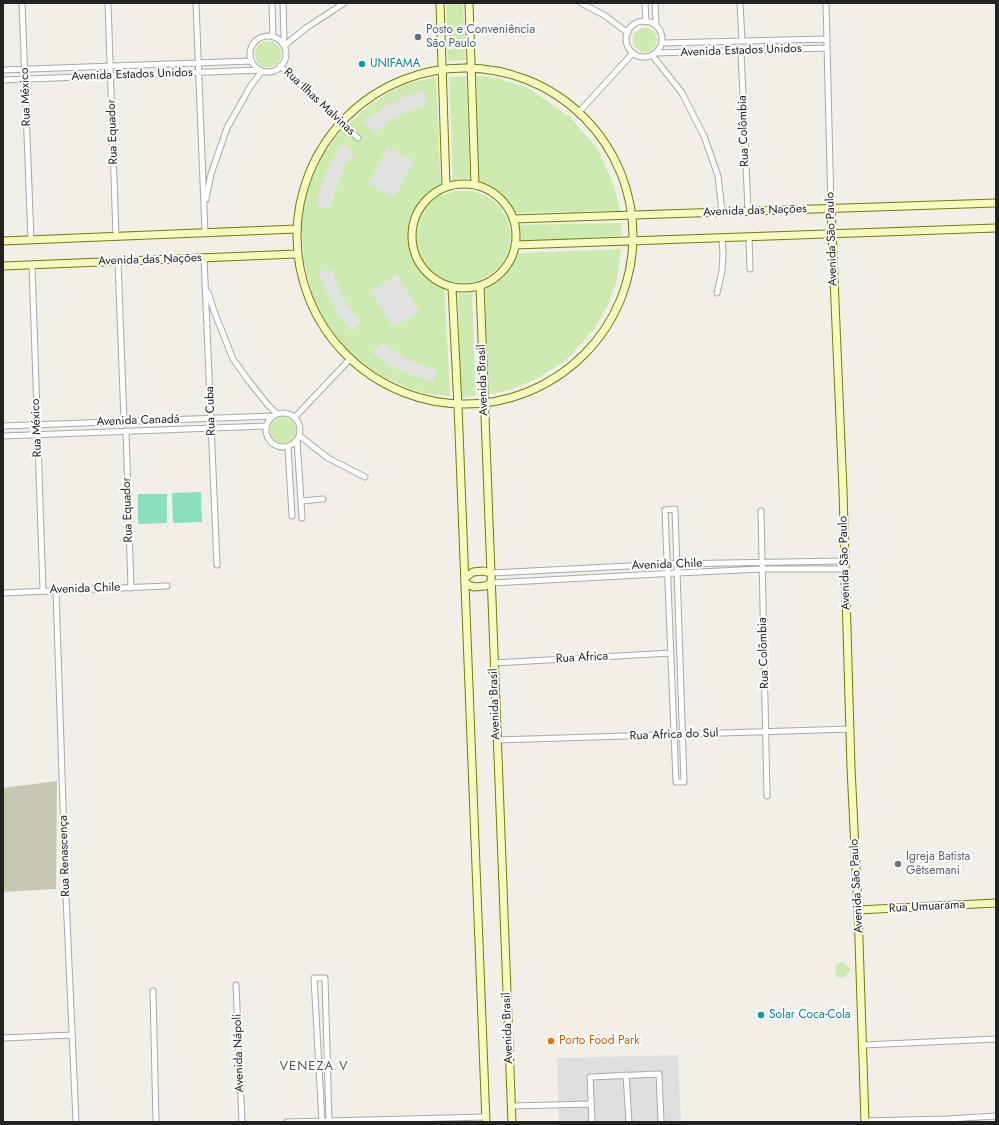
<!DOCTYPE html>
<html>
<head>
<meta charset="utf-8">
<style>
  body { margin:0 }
  #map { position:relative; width:999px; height:1125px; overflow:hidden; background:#f2efe9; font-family:Jost,sans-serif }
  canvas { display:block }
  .frame { position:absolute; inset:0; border:4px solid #222; pointer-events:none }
</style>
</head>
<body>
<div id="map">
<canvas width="999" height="1125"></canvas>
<div class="frame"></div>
</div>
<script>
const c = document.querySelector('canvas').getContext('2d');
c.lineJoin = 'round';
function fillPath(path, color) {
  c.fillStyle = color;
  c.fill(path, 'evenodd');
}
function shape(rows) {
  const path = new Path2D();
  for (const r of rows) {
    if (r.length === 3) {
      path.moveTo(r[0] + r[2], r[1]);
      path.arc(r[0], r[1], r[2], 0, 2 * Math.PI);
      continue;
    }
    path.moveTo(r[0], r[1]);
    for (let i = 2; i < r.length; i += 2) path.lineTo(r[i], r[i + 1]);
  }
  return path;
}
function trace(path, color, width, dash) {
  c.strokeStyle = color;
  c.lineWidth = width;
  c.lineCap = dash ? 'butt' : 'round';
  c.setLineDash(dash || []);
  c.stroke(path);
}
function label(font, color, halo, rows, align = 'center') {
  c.font = font + ' Jost,sans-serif';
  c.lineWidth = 4;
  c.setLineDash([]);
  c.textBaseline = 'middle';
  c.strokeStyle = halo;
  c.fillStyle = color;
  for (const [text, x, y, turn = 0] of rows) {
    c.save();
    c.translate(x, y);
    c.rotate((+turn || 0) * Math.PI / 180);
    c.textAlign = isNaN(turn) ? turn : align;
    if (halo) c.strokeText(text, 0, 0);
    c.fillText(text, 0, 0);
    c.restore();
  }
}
const residential = shape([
  [678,1055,681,1122,559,1122,557,1058]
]);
const construction = shape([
  [57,781,56,889,3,892,3,788]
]);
const grass = shape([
  [446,3,463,3,465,60,448,61],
  [645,40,12],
  [268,54,13],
  [466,76,470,179,462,178,453,180,449,77],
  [476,76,497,78,528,88,569,116,598,149,614,186,620,211,514,213,509,203,502,196,479,181],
  [436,77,441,196,456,191,472,191,487,196,500,207,508,220,511,236,509,251,502,264,491,274,478,281,464,283,449,281,444,279,450,396,427,394,409,389,385,378,358,361,336,339,322,318,313,299,304,261,301,218,304,198,314,173,324,154,340,132,371,104,388,93,406,84],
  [621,223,622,236,518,242,519,232,518,225],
  [621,249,617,280,608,305,595,328,581,344,564,362,534,380,507,391,488,394,485,289,503,278,518,253],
  [458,293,465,294,472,293,476,396,461,397],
  [283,430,13],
  [843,962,851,969,845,977,838,978,835,975,835,972,836,970,835,966,837,963]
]);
const pitch = shape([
  [201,492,202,522,173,523,172,493],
  [138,494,167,494,167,523,138,524]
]);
const parking = shape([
  [424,90,426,105,394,118,374,133,363,122,386,106,411,94],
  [343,144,354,153,345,166,339,181,330,208,317,207,319,195,326,174,337,152],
  [388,147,414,161,394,198,368,184],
  [332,269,336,282,343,297,347,305,361,322,352,332,337,313,329,297,319,273],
  [397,275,419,311,393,327,371,291],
  [382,342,405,358,421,365,436,369,434,382,407,374,391,366,372,353]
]);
const street = shape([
  [22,3,31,240],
  [108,3,116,236],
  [196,3,205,233],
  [272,3,273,37],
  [581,3,604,15,628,33],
  [645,3,646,22],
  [655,3,656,25],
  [740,3,742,41],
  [826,3,831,208],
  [644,39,18],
  [268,54,18],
  [662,43,827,39],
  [283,44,284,37,283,3],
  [284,46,306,28,344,3],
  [741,51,748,211],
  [656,53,827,48],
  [652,55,682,93,704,136,718,176,722,211],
  [280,66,358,138],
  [3,70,251,61],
  [3,80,260,70],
  [579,112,633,53],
  [206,199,211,174,227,128,250,87,262,71],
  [749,237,750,269],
  [204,258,217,565],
  [118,261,124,421],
  [32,265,43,591],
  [208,292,214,311,233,359,248,380,268,405,277,414],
  [717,293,722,271,723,254,722,238],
  [283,430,17],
  [295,417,350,359],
  [3,426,273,416],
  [126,431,131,588],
  [3,436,266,426],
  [300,436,328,458,365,477],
  [297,440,302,518],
  [288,447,292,516],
  [301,501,323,499],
  [675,509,684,782,676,782,665,510,675,509],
  [761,511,767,796],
  [491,573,668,564,844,561],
  [491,583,677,573,762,569,844,569],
  [56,591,66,896,76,1122],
  [3,593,167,586],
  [494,663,671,653],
  [497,740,851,729],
  [236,985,242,1122],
  [153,991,156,1122],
  [3,1038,72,1035],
  [863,1045,996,1039],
  [626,1075,629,1122],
  [511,1106,592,1104],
  [865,1121,947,1119,996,1116],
  [287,1122,486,1117],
  [322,1122,314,978,325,978,329,1122],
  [592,1122,590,1077,659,1074,661,1122]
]);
const secondary = shape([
  [440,3,446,187],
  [469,3,475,185],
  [465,236,168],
  [464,236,52],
  [831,208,843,490,851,768,858,910,865,1122],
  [513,219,996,203],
  [3,241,296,229],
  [515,245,996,228],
  [3,266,297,254],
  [480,286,512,1122],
  [452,287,458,406,486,1122],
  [465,578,473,572,483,571,491,573],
  [465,582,469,585,474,587,485,586,491,583],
  [858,910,996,903]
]);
const markers = [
  [418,37,4,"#5c6f8a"],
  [362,64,4,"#0f9aa8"],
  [898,864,4,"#6b7280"],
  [761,1015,4,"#0f9aa8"],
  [551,1041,4,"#e8710a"]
];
const serviceNames = [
  ["Posto e Conveniência",426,30],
  ["São Paulo",426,44]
];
const streetNames = [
  ["Avenida Estados Unidos",741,51,-2],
  ["Avenida Estados Unidos",132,75,-2],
  ["Rua México",26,97,-92],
  ["Rua Ilhas Malvinas",319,102,43],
  ["Rua Colômbia",744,131,-92],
  ["Rua Equador",113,132,-92],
  ["Avenida das Nações",755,211,-2],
  ["Avenida São Paulo",832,239,-92],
  ["Avenida das Nações",150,260,-2],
  ["Avenida Brasil",483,380,-92],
  ["Rua Cuba",211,411,-92],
  ["Avenida Canadá",138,421,-2],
  ["Rua México",37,428,-92],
  ["Rua Equador",128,510,-92],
  ["Avenida São Paulo",845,563,-92],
  ["Avenida Chile",667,565,-2],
  ["Avenida Chile",85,589,-2],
  ["Rua Colômbia",764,653,-92],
  ["Rua Africa",582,658,-3],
  ["Avenida Brasil",495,704,-92],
  ["Rua Africa do Sul",674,735,-2],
  ["Rua Renascença",65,856,-92],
  ["Avenida São Paulo",857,886,-93],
  ["Rua Umuarama",927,907,-3],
  ["Avenida Brasil",508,1028,-92],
  ["Avenida Nápoli",239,1053,-92]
];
const cultureNames = [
  ["UNIFAMA",370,64],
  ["Solar Coca-Cola",769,1015]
];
const worshipNames = [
  ["Igreja Batista",906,857],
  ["Gêtsemani",906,871]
];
const foodNames = [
  ["Porto Food Park",559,1041]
];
const neighbourhoodNames = [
  ["VENEZA V",314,1067]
];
fillPath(residential, '#e0dfdf');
fillPath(construction, '#c7c7b4');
fillPath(grass, '#cdebb0');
fillPath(pitch, '#88e0be');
fillPath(parking, '#e2e2e2');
trace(street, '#a9a9a9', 7);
trace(secondary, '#707d05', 9);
trace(street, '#fff', 5);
trace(secondary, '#f7fabf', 7);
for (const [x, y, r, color] of markers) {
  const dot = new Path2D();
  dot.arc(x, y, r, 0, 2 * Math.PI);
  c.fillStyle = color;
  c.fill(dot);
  trace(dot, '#fff', 1.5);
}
label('12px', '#4e5e75', '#fff', serviceNames, 'left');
label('12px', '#222', '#fff', streetNames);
label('12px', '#0d838f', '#fff', cultureNames, 'left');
label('12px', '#5b616d', '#fff', worshipNames, 'left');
label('12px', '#c56008', '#fff', foodNames, 'left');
c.letterSpacing = '1px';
label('13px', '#555', '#fff', neighbourhoodNames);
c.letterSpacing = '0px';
</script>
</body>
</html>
